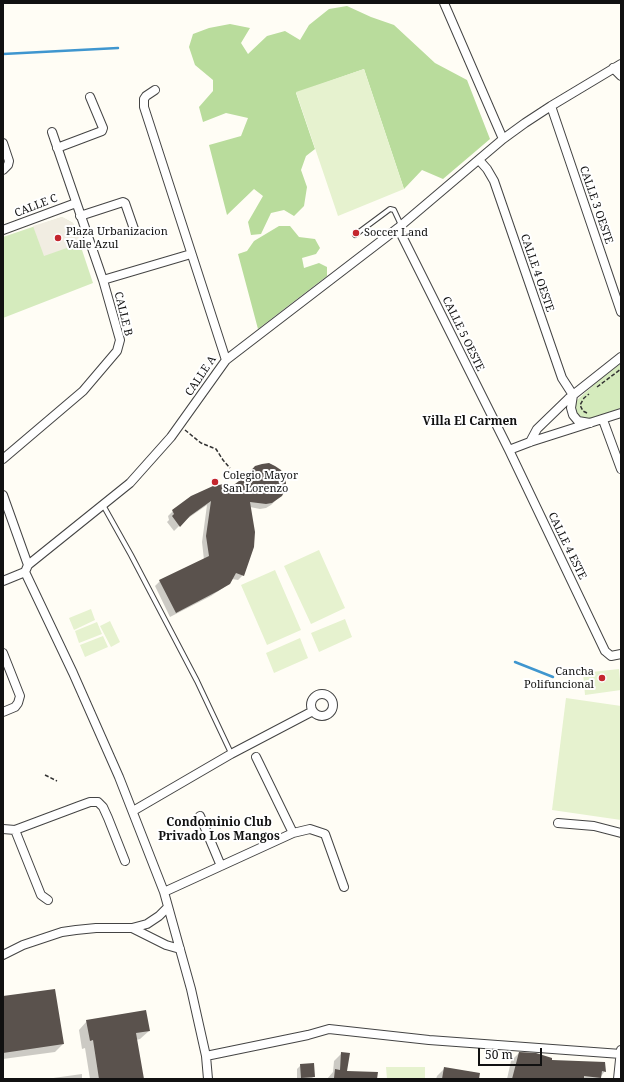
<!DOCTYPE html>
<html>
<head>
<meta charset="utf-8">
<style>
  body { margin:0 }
  #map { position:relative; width:624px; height:1082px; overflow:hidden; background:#fffdf5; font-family:"Noto Serif",serif }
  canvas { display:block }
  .frame { position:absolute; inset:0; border:4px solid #111; pointer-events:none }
  .scale { position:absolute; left:478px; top:1048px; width:64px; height:18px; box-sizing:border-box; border:2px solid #111; border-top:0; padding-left:5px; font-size:12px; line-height:14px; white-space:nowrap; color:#111; -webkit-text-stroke:3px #fff; paint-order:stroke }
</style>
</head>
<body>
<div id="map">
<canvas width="624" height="1082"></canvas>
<div class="frame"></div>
<div class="scale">50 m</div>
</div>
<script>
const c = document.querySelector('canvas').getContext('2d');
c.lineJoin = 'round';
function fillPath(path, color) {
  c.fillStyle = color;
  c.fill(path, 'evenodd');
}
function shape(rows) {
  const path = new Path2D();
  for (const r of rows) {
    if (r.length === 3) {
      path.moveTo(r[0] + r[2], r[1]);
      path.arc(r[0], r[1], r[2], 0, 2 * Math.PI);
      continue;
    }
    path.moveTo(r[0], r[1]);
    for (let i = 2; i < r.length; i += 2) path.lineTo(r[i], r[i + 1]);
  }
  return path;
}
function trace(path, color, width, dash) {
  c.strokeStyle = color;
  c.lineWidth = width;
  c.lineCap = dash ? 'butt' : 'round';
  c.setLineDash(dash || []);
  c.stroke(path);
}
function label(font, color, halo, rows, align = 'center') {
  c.font = font + ' "Noto Serif",serif';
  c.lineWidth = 4;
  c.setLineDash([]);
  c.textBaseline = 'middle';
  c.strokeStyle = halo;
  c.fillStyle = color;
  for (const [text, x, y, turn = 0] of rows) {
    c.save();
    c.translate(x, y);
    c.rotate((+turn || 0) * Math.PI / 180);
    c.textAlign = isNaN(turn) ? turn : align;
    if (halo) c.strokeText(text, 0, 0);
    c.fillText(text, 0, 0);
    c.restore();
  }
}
const green = shape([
  [62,217,73,223,93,283,3,318,3,237],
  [621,363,621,408,589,419,583,418,580,416,576,412,575,406,577,400,598,381]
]);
const forest = shape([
  [347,6,371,17,394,25,435,63,467,80,490,139,443,179,422,170,404,189,364,69,296,93,315,149,306,156,301,170,307,187,304,206,294,216,284,210,271,213,261,234,251,235,248,222,263,196,254,189,227,215,209,145,241,136,248,118,226,113,203,122,199,107,213,91,213,80,195,65,189,47,193,34,209,28,230,24,250,28,241,43,248,54,267,36,285,31,300,40,309,25,329,9],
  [279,226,290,226,299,237,315,239,320,248,316,254,302,258,304,268,319,263,327,267,327,276,258,329,238,254,247,251,254,241]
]);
const pitch = shape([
  [364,69,404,189,338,216,296,92],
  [319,550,345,608,311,624,284,566],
  [275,570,301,630,267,645,241,585],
  [91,609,95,620,74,630,69,618],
  [345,619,352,637,319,652,311,633],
  [110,621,120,642,111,647,100,626],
  [97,622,102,634,79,643,75,631],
  [103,636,108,647,85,657,80,645],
  [300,638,308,658,274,673,266,653],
  [619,669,621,690,585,695,583,673],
  [566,698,621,706,621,820,552,810],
  [386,1067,425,1067,425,1079,387,1079]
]);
const plaza = shape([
  [62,217,73,223,81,243,44,256,33,226]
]);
const shadow = shape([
  [222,495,281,495,271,505,266,508,260,509,250,507,243,575,238,580,232,579,223,588,211,596,170,617,155,586,160,581,204,560,202,542,207,505,184,521,174,531,167,522,169,520,168,516,173,511],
  [3,997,63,1044,55,1052,3,1059],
  [87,1021,149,1031,140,1039,136,1040,143,1079,90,1079,85,1048,82,1049,79,1030],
  [342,1053,346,1072,377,1073,376,1079,327,1079,333,1072,334,1061],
  [519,1053,550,1061,605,1071,599,1079,507,1079,511,1061],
  [301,1065,314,1076,311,1079,297,1079,297,1069],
  [445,1068,478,1079,436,1079,437,1076],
  [82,1074,82,1079,46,1079]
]);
const stream = shape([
  [3,54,118,48],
  [515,662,553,677]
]);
const building = shape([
  [269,463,275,466,281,470,284,476,286,483,285,490,282,496,272,503,266,504,250,502,255,532,254,547,244,576,236,573,230,584,218,591,176,613,159,580,209,556,206,536,211,501,190,516,180,527,172,516,174,514,172,510,191,496,213,486,224,484,223,493,247,475,255,466,262,464],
  [55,989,64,1044,3,1053,3,996],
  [146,1010,150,1031,136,1033,144,1079,99,1079,93,1040,90,1041,86,1020],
  [341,1052,350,1053,347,1071,378,1072,377,1079,334,1078,335,1069,340,1070],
  [519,1052,536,1053,552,1058,552,1060,605,1062,606,1072,602,1071,601,1078,584,1076,584,1079,547,1078,547,1079,512,1079],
  [314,1063,315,1077,301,1078,300,1064],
  [444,1067,480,1073,479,1079,442,1079]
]);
const path = shape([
  [597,387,621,369],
  [587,413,583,411,580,405,584,398,589,394],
  [185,430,201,443,216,449,223,460,230,468],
  [45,775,57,781]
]);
const lane = shape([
  [355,235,390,209,394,210,401,225],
  [103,505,131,555,197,681,231,753]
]);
const street = shape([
  [444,3,503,139],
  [613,68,621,76],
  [155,90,146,96,144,99,144,107,226,360],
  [551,106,621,312],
  [3,143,9,161,8,165,3,170],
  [57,148,102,131,103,128,90,97],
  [479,160,487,169,494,181,562,378,573,395,571,408,573,415,578,421,590,423],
  [80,216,123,202,125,203,134,229],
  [398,228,509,450,605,651,611,656,621,654],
  [3,230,76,203],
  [103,280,191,254],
  [603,420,621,469],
  [530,442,537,429,568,399,621,357],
  [509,450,530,442,621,413],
  [3,459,83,391,117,351,120,340,103,280,52,132],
  [3,495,28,565],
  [25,572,73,673,119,777,164,892,191,989,206,1056,208,1079],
  [3,581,25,572,28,565,130,483,171,437,226,360,398,228,503,139,525,123,551,106,621,64],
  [3,653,20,696,18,703,15,707,3,712],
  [322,705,11],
  [256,757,293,833],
  [133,811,231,754,313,711],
  [200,816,221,866],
  [558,823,594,826,621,833],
  [3,829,15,830,79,806,90,802,98,802,103,807,108,818,125,861],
  [15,830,41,895,48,900],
  [164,892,293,833,310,829,325,834,344,887],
  [132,928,147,924,159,916,168,907],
  [3,955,23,945,62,932,76,930,96,928,132,928,166,945,180,949],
  [206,1056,308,1035,329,1029,429,1040,621,1054],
  [618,1079,621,1050]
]);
const markers = [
  [356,233,4,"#c4262e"],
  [58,238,4,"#c4262e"],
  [215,482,4,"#c4262e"],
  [602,678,4,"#c4262e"]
];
const streetNames = [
  ["CALLE 3 OESTE",596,205,71],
  ["CALLE C",36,206,-21],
  ["CALLE 4 OESTE",537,273,71],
  ["CALLE B",123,314,76],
  ["CALLE 5 OESTE",463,334,64],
  ["CALLE A",201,376,-56],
  ["CALLE 4 ESTE",567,546,64]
];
const poiNames = [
  ["Plaza Urbanizacion",66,232],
  ["Valle Azul",66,245],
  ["Soccer Land",364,233],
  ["Colegio Mayor",223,476],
  ["San Lorenzo",223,489],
  ["Cancha",594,672,"right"],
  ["Polifuncional",594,685,"right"]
];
const neighbourhoodNames = [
  ["Villa El Carmen",470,422],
  ["Condominio Club",219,823],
  ["Privado Los Mangos",219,837]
];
fillPath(green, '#d5ebbd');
fillPath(forest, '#b9dc9c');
fillPath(pitch, '#e6f2cf');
fillPath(plaza, '#f1ede2');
fillPath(shadow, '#0003');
trace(stream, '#3f96cf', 2.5);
fillPath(building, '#5a524d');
trace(lane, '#444', 6);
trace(street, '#444', 10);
trace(path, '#333', 1.5, [4, 2]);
trace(lane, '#fff', 4);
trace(street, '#fff', 8);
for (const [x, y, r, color] of markers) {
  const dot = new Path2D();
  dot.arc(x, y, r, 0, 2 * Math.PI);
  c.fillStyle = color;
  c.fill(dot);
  trace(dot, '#fff', 1.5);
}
label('11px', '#111', '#fff', streetNames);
label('11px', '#111', '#fff', poiNames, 'left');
label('bold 12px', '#111', '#fff', neighbourhoodNames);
</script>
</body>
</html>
